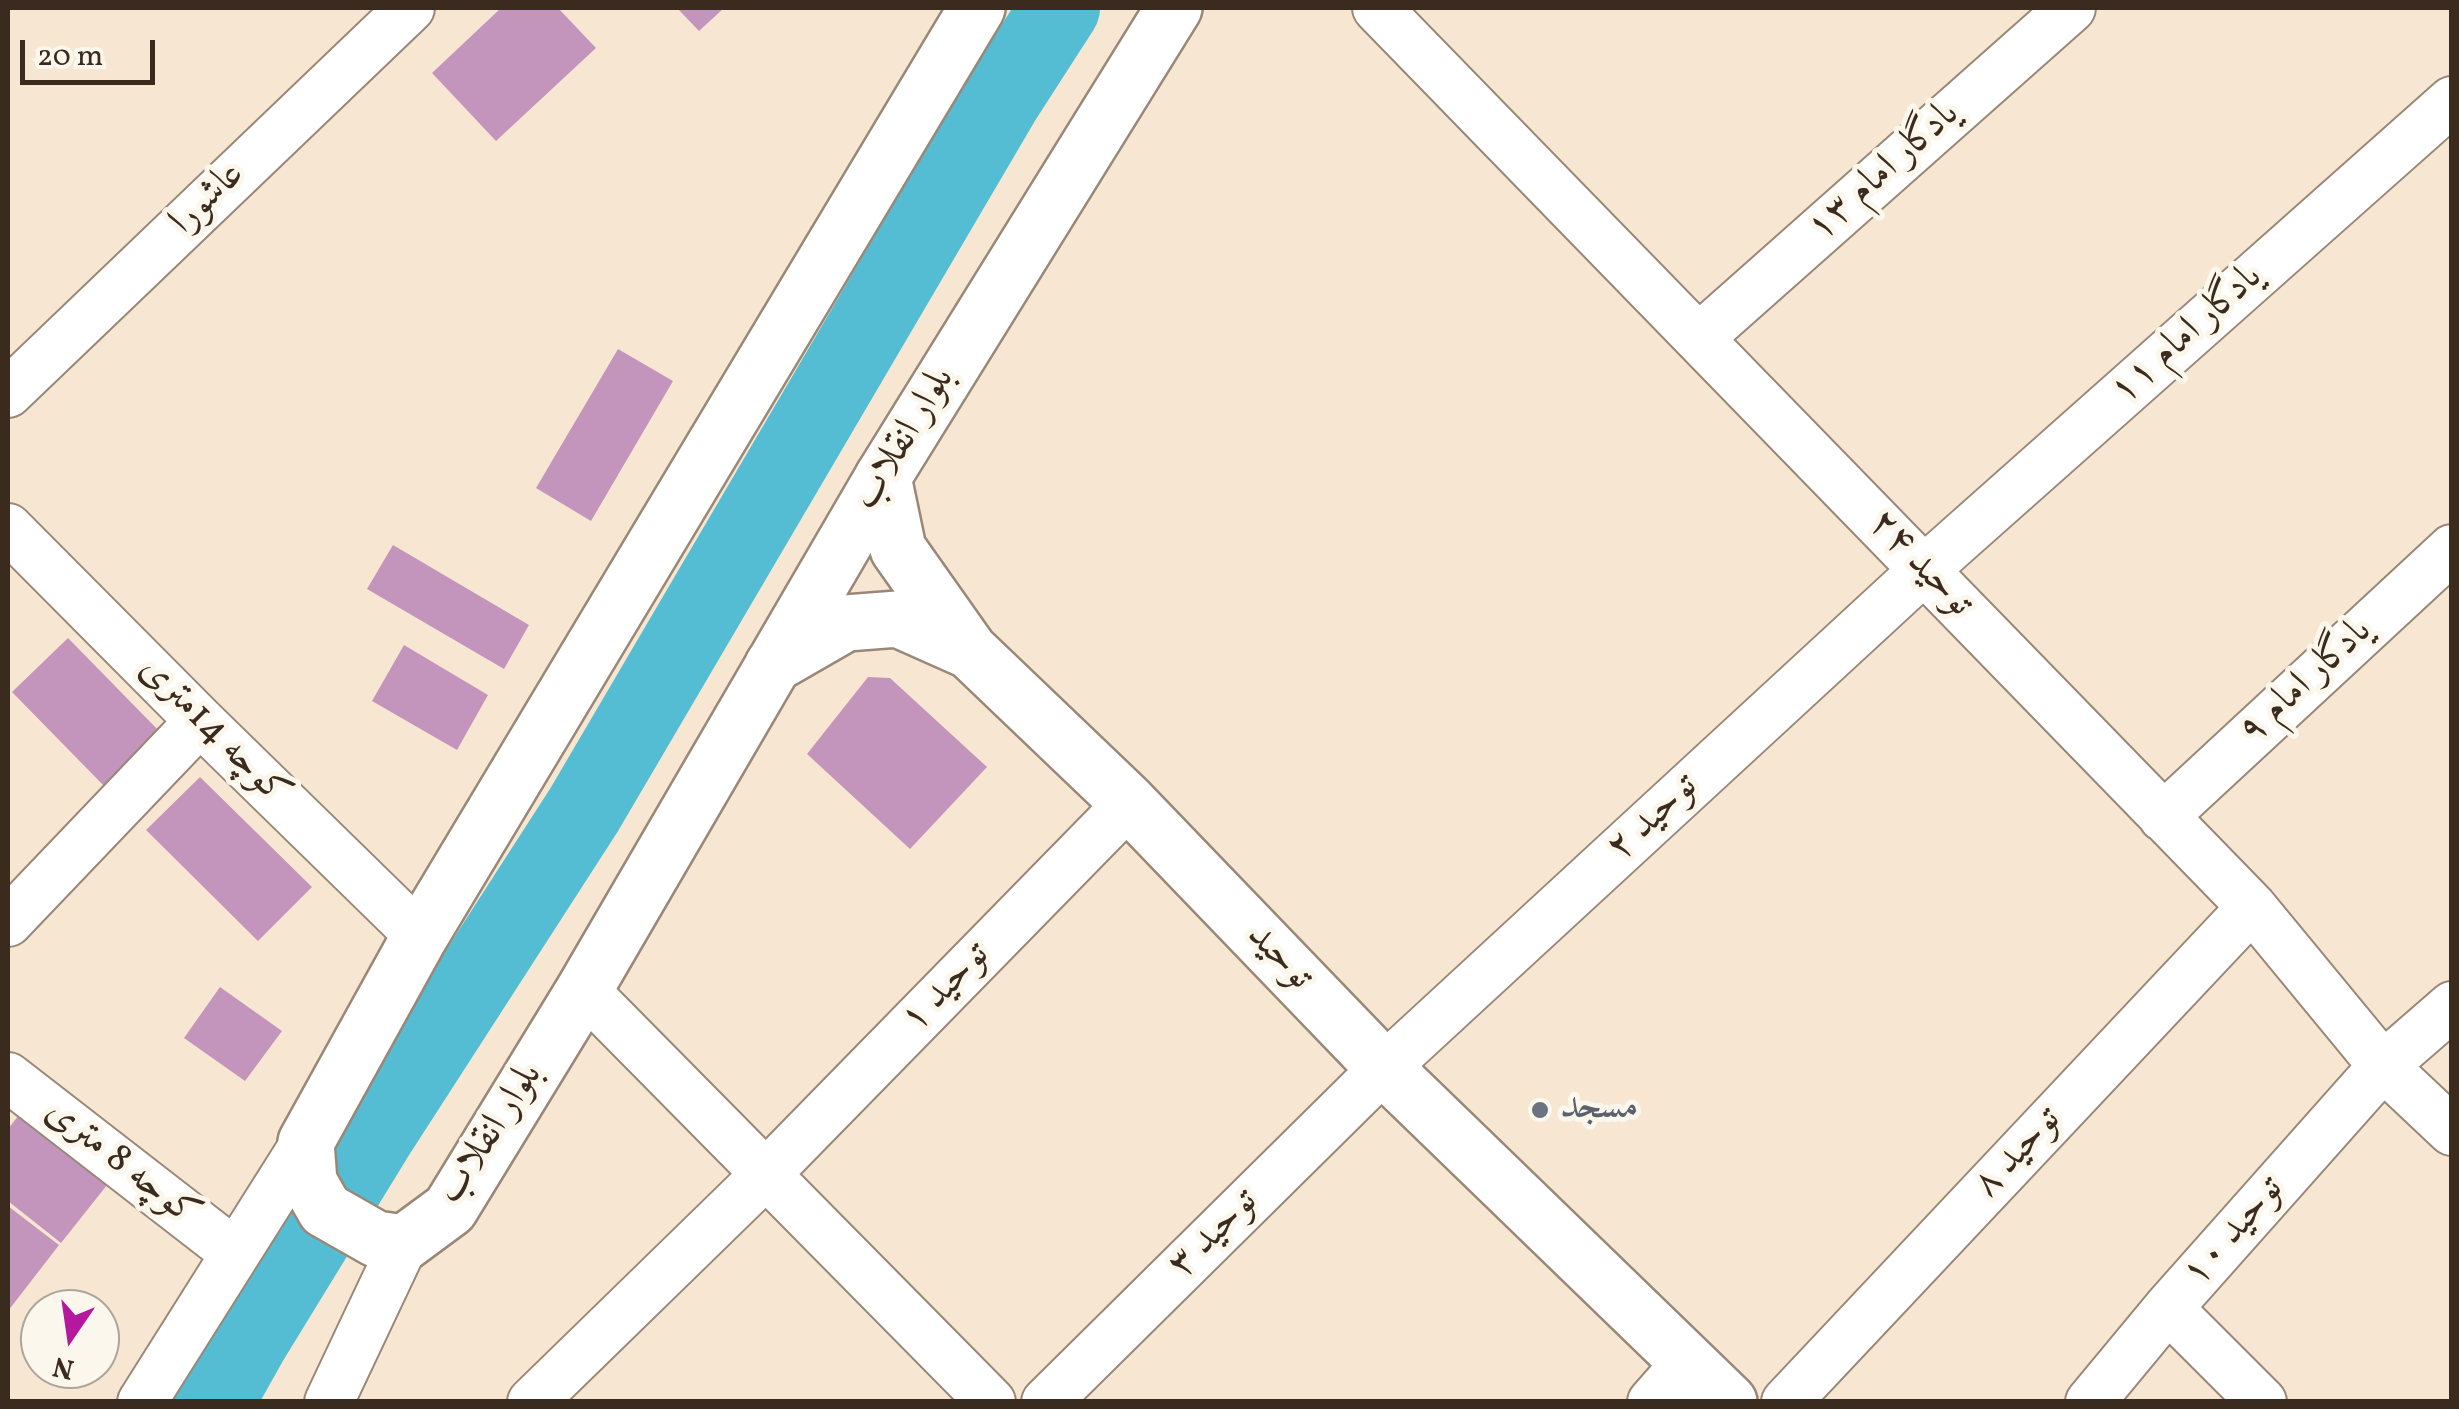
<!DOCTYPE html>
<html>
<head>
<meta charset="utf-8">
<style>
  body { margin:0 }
  #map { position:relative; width:2459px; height:1409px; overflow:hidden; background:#f7e7d2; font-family:Vollkorn,serif }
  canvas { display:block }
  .frame { position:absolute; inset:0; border:10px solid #3b2a1e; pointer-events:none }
  .north { position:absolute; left:20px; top:1289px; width:100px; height:100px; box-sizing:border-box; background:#fbf7ec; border:2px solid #aea59a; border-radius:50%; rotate:193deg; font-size:28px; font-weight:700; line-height:40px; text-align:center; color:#3b2a1e }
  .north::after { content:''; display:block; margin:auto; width:35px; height:45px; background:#b5179e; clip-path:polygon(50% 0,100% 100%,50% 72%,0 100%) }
  .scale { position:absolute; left:20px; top:40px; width:135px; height:45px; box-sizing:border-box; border:5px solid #3b2a1e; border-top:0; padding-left:12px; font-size:30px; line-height:35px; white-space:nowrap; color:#3b2a1e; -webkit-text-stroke:8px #fbf7ec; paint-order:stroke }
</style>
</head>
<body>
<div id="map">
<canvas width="2459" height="1409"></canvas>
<div class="frame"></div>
<div class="north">N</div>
<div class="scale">20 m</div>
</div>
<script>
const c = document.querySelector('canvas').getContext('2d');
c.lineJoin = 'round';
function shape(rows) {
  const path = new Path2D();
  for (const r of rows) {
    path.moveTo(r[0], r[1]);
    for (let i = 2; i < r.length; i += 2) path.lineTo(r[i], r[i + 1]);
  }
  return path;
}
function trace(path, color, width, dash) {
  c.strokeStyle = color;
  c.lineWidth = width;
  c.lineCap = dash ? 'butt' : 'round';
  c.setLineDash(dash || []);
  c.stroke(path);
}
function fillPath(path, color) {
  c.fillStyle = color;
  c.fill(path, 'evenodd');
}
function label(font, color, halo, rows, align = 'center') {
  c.font = font + ' Vollkorn,Amiri,serif';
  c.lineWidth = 10;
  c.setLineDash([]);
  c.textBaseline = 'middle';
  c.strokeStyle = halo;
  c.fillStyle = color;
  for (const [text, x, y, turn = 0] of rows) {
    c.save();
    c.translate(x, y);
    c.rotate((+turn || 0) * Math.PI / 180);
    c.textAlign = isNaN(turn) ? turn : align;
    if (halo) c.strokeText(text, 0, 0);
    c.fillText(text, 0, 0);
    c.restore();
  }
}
const river = shape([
  [214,1402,250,1338,375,1134,584,810,1002,98,1060,8]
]);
const building = shape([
  [501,8,558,8,596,48,496,141,432,73],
  [677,8,724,8,699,31],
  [618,349,673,381,591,521,536,488],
  [393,545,529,625,504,669,367,589],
  [68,638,162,734,106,788,12,692],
  [404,645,488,695,457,750,372,701],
  [868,677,890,678,987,767,910,849,807,754],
  [200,777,312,887,258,941,146,830],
  [220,987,282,1031,245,1081,184,1038],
  [22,1111,111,1180,61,1243,8,1201,8,1129],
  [8,1206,59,1245,8,1311]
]);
const minor = shape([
  [1377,8,2252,907,2383,1066,2452,1131],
  [1699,338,2071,8],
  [8,393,410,8],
  [8,528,200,721,420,936],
  [2163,817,2452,549],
  [8,922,200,721],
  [584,990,991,1402],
  [8,1077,235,1253],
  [2168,1308,2262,1402],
  [142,1402,306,1142],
  [329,1402,404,1243],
  [532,1402,766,1174,1129,803],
  [1046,1402,1384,1068,1924,570,2452,101],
  [1652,1402,1688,1361],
  [1786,1402,2252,907],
  [2090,1402,2168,1308,2383,1066,2452,1006]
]);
const tertiary = shape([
  [883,477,898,549,970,651,1129,803,1384,1068,1729,1402],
  [773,665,846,623,898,619,970,651]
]);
const secondary = shape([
  [977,8,420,936,306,1142,309,1182,325,1210,376,1239,404,1243,450,1209,584,990,883,477,1174,8]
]);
const markers = [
  [1540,1110,10,"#6b7280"]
];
const streetNames = [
  ["یادگار امام ۱۳",1885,173,-42],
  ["عاشورا",209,200,-44],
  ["یادگار امام ۱۱",2188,336,-42],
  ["بلوار انقلاب",906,440,-59],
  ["توحید ۲۴",1919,565,46],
  ["یادگار امام ۹",2307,683,-43],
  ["کوچه 14متری",213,733,45],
  ["توحید ۲",1654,819,-43],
  ["توحید",1278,958,46],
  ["توحید ۱",947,989,-46],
  ["بلوار انقلاب",492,1135,-57],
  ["توحید ۸",2019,1154,-47],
  ["کوچه 8 متری",121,1165,38],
  ["توحید ۱۰",2235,1233,-49],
  ["توحید ۳",1215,1235,-45]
];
const worshipNames = [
  ["مسجد",1560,1110]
];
trace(river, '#55bdd3', 80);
fillPath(building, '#c495bc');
trace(minor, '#998878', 52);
trace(tertiary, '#998878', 60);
trace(secondary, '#998878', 60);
trace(minor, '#fff', 48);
trace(tertiary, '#fff', 55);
trace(secondary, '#fff', 55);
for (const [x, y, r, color] of markers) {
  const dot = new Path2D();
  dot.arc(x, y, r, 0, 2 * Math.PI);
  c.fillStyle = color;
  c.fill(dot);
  trace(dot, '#fbf7ec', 4);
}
label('40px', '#3b2a1e', '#fbf7ec', streetNames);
label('40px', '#5b616d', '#fbf7ec', worshipNames, 'left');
</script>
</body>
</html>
